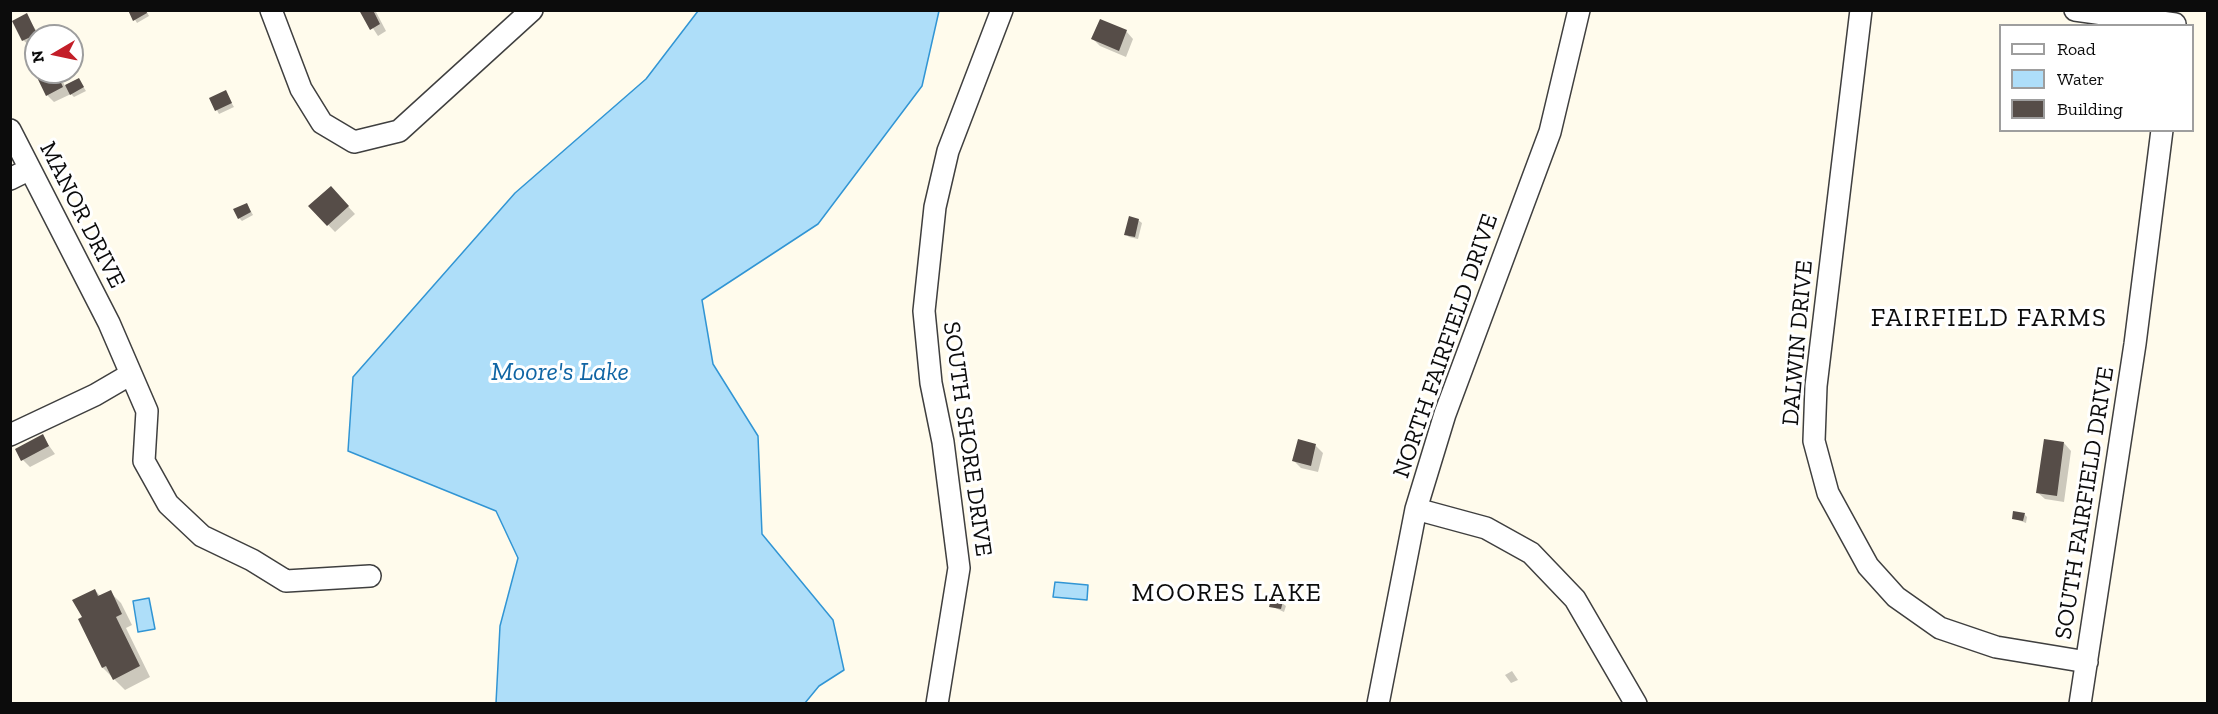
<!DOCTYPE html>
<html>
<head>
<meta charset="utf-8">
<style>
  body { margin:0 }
  #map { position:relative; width:2218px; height:714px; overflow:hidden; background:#fffbec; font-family:"Zilla Slab",serif }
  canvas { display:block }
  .frame { position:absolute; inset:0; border:12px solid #0c0c0c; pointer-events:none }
  .legend { position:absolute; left:1999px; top:24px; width:195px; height:108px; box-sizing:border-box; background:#fff; border:2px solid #9e9e9e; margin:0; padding:8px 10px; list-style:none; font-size:18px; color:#0c0c0c }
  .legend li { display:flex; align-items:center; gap:12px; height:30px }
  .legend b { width:30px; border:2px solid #9e9e9e }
  .north { position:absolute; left:24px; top:24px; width:60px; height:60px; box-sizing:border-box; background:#fff; border:2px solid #9e9e9e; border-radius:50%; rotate:261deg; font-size:16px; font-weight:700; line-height:24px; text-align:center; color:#0c0c0c }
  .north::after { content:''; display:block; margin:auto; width:21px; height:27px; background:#c31e28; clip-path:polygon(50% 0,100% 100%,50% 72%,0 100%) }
</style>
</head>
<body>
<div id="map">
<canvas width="2218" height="714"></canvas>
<div class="frame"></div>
<ul class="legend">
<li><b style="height:8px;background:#fff"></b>Road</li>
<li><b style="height:16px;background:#aedef9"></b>Water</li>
<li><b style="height:16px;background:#564d48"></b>Building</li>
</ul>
<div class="north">N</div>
</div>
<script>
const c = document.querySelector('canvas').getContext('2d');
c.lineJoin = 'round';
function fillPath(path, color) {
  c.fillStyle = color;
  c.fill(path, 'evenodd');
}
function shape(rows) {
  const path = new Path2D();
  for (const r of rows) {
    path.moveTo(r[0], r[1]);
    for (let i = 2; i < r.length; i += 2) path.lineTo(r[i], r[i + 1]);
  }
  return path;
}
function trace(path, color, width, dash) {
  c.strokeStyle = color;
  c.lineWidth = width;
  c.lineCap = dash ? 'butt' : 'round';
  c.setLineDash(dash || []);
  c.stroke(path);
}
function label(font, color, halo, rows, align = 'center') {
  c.font = font + ' "Zilla Slab",serif';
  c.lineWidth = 6;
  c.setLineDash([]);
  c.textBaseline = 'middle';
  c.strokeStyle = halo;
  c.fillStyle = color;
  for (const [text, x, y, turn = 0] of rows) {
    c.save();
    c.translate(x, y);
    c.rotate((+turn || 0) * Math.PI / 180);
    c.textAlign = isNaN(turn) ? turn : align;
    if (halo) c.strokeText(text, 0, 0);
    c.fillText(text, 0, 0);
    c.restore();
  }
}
const water = shape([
  [698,11,939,11,922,86,818,224,702,300,713,364,758,436,762,534,833,620,844,670,819,686,805,703,496,703,500,626,518,558,496,511,348,451,353,377,515,193,646,79,698,11],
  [1055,582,1088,585,1087,600,1053,597,1055,582],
  [149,598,155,629,138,632,133,601,149,598]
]);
const shadow = shape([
  [129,10,146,10,149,16,137,23],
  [361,10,375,10,386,31,378,36],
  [26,15,40,36,36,36,36,45,31,47,23,40],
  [1126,31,1133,39,1126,57,1100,46,1093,39],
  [36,67,36,72,58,72,65,86,79,80,86,91,74,97,71,94,54,102,47,95,34,68],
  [225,92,234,107,219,114,211,99],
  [331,188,355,214,335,232,311,207],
  [247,204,253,215,242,221,239,218],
  [1138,220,1142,223,1138,239,1129,237,1126,234],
  [42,436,55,454,30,467,23,460],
  [2064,443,2071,451,2064,502,2045,499,2037,492],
  [1316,446,1323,453,1318,472,1301,468,1294,461],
  [2024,514,2027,517,2026,523,2013,518],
  [95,590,101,597,110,592,121,603,132,625,126,628,150,677,125,690,103,668,80,620,84,618],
  [1282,603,1286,606,1284,612,1271,606],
  [1512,671,1518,680,1511,683,1505,675]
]);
const building = shape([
  [128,10,146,10,147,13,133,21],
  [359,10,373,10,380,24,370,30],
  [27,13,37,34,22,41,12,21],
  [1100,19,1127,30,1119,51,1091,39],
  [36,65,36,72,56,72,63,87,46,96,32,67],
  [79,78,84,87,70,95,65,85],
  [226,90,232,103,215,111,209,98],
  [331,186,349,206,327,226,308,206],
  [247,203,251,212,238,219,233,209],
  [1129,216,1139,219,1135,237,1124,235],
  [43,434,49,446,21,461,15,449],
  [1298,439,1316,444,1311,466,1292,461],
  [2044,439,2064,442,2057,496,2036,493],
  [2013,511,2025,513,2023,521,2012,519],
  [95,589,98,596,111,590,122,614,116,617,140,666,113,680,106,666,102,668,78,619,82,617,72,600],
  [1271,599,1283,601,1281,609,1269,607]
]);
const minor = shape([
  [271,10,301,89,322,123,354,142,399,131,532,10],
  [1861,10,1816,386,1814,441,1828,493,1868,566,1896,597,1940,628,1996,647,2087,662],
  [2075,10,2175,24],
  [10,130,109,323,147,411,144,461,168,504,202,536,252,560,286,581,370,576],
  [10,179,30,169],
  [10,435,95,395,131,374],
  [1416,509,1486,528,1531,553,1575,599,1636,704],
  [937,704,959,568,943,442,931,383,924,311,935,207,948,151,1002,10],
  [1378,704,1416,509,1445,414,1550,132,1579,10],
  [2080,704,2135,344,2162,130]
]);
const streetNames = [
  ["MANOR DRIVE",82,215,63],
  ["DALWIN DRIVE",1798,343,-85],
  ["NORTH FAIRFIELD DRIVE",1446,346,-71],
  ["SOUTH SHORE DRIVE",967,439,82],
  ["SOUTH FAIRFIELD DRIVE",2085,503,-81]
];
const neighbourhoodNames = [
  ["FAIRFIELD FARMS",1989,319],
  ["MOORES LAKE",1227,594]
];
const waterNames = [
  ["Moore's Lake",560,373]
];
fillPath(water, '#aedef9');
trace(water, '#3195d4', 1.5);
fillPath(shadow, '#0003');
fillPath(building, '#564d48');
trace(minor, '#3f3f3f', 24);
trace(minor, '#fff', 21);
label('24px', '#0c0c0c', '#fff', streetNames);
c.letterSpacing = '1.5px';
label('26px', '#0c0c0c', '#fff', neighbourhoodNames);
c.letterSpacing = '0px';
label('italic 26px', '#1065a4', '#fff', waterNames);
</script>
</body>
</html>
